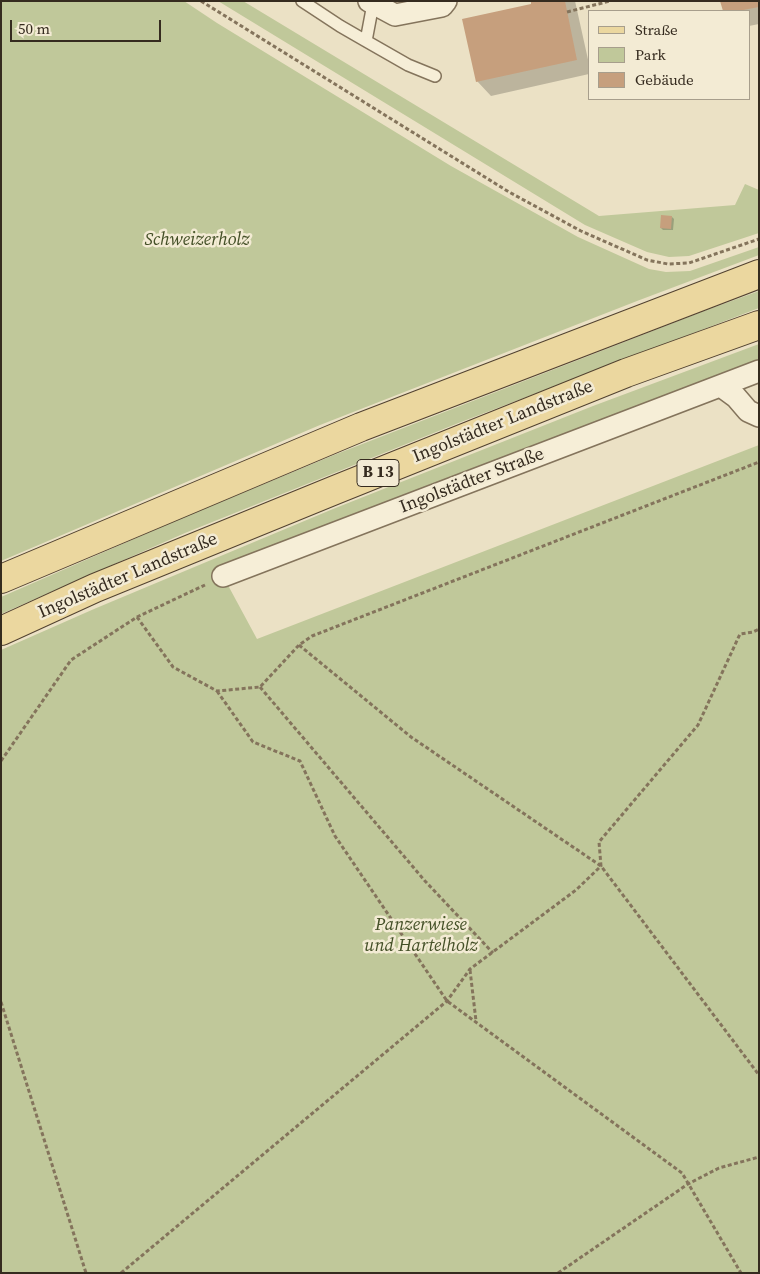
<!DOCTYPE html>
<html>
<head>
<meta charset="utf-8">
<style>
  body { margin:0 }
  #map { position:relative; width:760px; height:1274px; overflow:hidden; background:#ebe1c5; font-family:"Source Serif 4",serif }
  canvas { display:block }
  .frame { position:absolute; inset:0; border:2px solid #352b1f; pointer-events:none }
  .legend { position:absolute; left:588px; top:10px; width:162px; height:90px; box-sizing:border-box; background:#f3ebd4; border:1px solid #a79e8c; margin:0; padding:6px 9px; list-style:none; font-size:15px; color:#352b1f }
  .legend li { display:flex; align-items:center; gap:10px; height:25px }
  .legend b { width:25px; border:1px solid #a79e8c }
  .scale { position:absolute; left:10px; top:20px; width:151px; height:22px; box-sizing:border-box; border:2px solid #352b1f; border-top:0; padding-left:6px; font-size:15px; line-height:18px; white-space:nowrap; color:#352b1f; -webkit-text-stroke:4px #f3ebd4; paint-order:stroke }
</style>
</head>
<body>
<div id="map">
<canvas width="760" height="1274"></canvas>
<div class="frame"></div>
<ul class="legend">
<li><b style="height:6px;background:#ebd79f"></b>Straße</li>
<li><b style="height:14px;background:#c0c89a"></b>Park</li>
<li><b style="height:14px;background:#c69f7d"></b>Gebäude</li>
</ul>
<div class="scale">50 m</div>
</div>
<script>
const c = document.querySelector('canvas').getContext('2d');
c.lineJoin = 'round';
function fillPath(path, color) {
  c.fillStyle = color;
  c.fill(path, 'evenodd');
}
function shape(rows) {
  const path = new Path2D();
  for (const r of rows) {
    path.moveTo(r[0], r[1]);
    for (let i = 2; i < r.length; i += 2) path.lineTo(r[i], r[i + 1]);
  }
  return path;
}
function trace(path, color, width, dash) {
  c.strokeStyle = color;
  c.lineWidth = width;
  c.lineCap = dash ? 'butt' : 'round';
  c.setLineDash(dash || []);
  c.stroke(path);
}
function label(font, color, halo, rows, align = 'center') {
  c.font = font + ' "Source Serif 4",serif';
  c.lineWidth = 5;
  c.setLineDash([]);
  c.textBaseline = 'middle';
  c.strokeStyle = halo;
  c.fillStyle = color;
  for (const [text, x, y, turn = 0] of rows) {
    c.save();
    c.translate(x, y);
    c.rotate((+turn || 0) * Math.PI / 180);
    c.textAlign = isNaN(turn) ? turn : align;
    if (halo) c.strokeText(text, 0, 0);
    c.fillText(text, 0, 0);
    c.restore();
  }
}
const green = shape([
  [1,1,184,1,217,23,451,166,578,237,649,269,666,272,690,271,759,247,759,255,637,301,320,425,1,561],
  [218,1,243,1,599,216,735,205,745,184,759,190,759,233,689,256,669,257,647,252,585,225],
  [759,291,759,308,461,422,185,533,1,614,1,597,182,518,334,455,704,311],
  [759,344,759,362,223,576,257,639,759,445,759,1273,1,1273,1,650,94,609,333,509,593,406]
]);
const shadow = shape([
  [532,1,575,1,589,64,589,74,491,96,477,81,533,5],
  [722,1,759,1,759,24,749,26,749,11,724,11],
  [672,217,674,219,673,230,663,230,661,228]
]);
const building = shape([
  [531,1,565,1,577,60,476,82,462,19,531,4],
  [720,1,759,1,759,7,738,11,723,11],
  [661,215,672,216,671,229,660,228]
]);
const path = shape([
  [201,1,509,192,581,231,647,260,668,264,689,263,759,239],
  [567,12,610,1],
  [137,617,173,667,217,691,260,687,299,645,312,636,759,462],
  [299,645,411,737,601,866,759,1075],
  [260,687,425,881,493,953],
  [217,691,253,742,300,761,335,836,447,1001,682,1173,741,1273],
  [1,761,71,660,137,617,205,585],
  [470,970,476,1021],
  [1,1002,86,1273],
  [121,1273,447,1001,470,969,576,890,601,866,599,842,698,725,740,634,753,632,759,629],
  [558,1273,688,1184,719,1168,759,1157]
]);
const service = shape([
  [302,1,340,26,366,41],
  [373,4,366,41,408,65,435,76]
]);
const minor = shape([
  [369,1,395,15,442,6,446,1],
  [721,386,736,397,748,411,759,416],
  [223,576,759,371]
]);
const primary = shape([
  [1,579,361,427,759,274],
  [1,631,95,588,335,490,626,373,759,325]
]);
const shields = [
  [378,473,42]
];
const shieldNames = [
  ["B 13",378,473]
];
const parkNames = [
  ["Schweizerholz",197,240],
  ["Panzerwiese",421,925],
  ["und Hartelholz",421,946]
];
const streetNames = [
  ["Ingolstädter Landstraße",503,422,-22],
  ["Ingolstädter Straße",472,481,-21],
  ["Ingolstädter Landstraße",128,576,-23]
];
fillPath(green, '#c0c89a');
fillPath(shadow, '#0003');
fillPath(building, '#c69f7d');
trace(service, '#84745c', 14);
trace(minor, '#84745c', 24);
trace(primary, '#524230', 30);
trace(path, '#84745c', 3, [4, 2.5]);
trace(service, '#f6eed7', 11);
trace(minor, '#f6eed7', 21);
trace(primary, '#ebd79f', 28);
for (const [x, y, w] of shields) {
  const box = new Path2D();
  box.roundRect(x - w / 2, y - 13.5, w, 27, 4);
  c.fillStyle = '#f3ebd4';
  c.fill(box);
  trace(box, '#352b1f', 1);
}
label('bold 16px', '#352b1f', null, shieldNames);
label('italic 18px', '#445027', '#f3ebd4', parkNames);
label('18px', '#352b1f', '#f3ebd4', streetNames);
</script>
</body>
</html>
